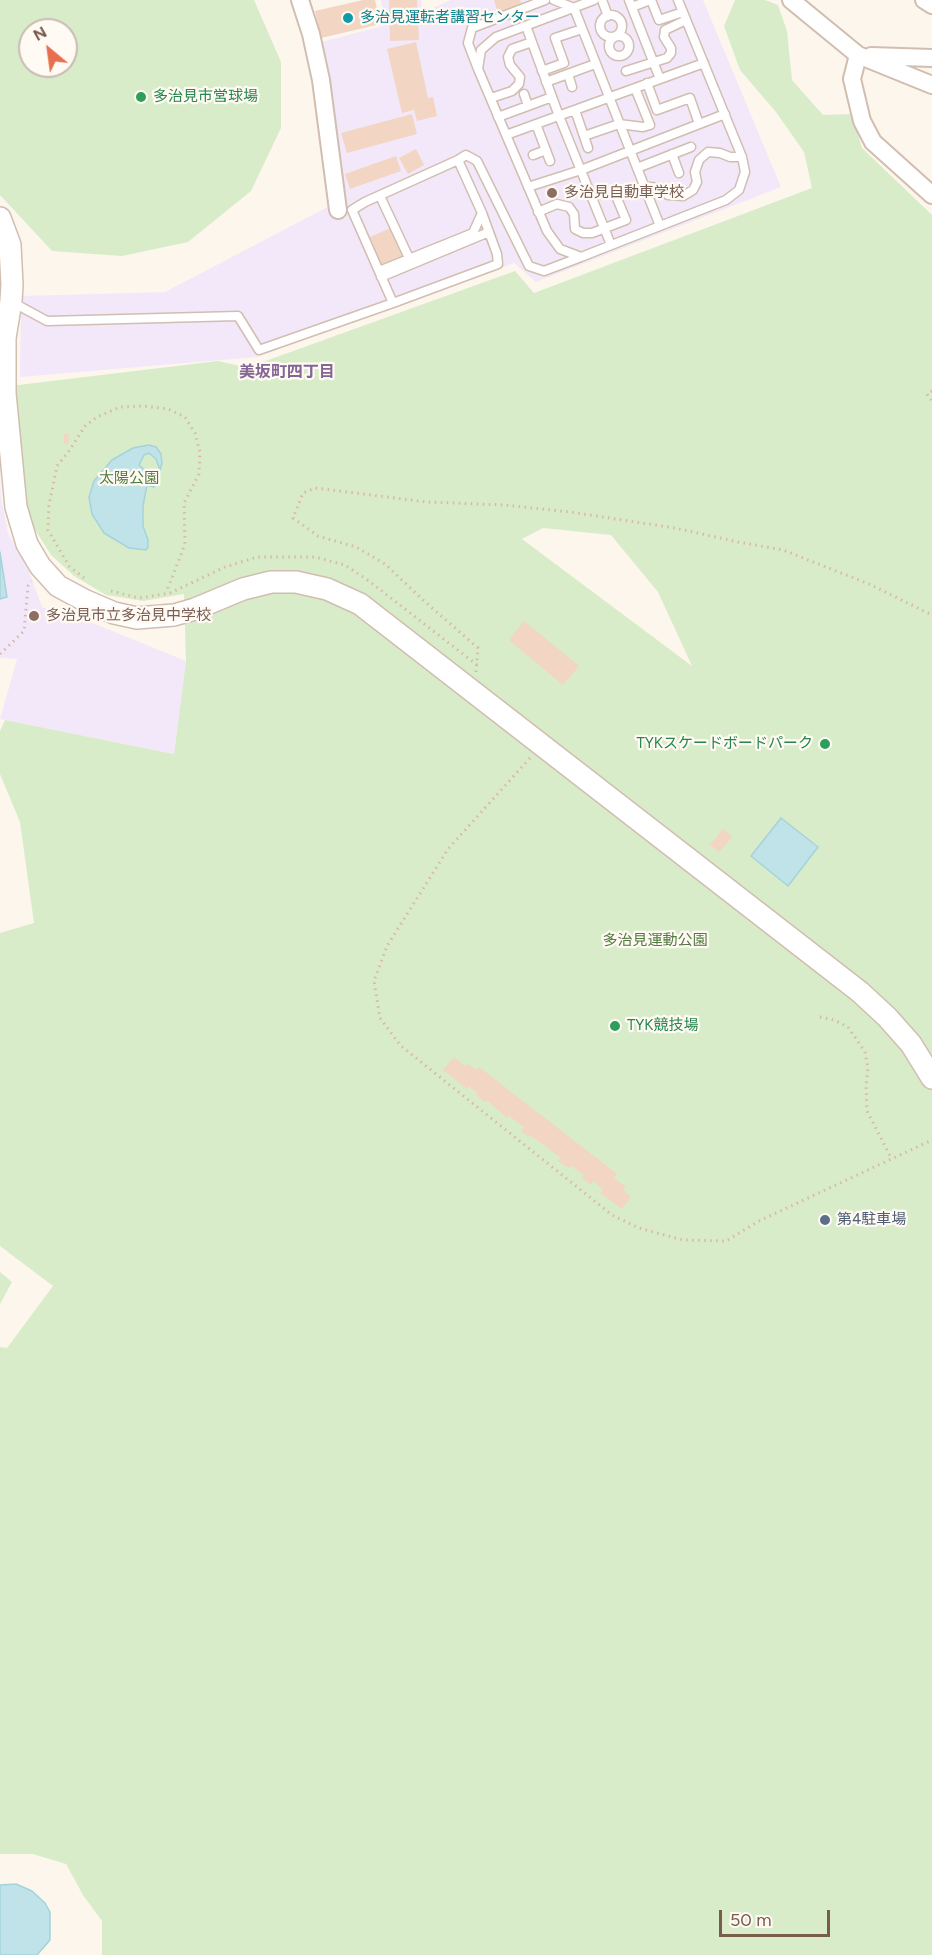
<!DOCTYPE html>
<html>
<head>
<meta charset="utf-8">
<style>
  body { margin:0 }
  #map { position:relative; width:932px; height:1955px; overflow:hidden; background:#fdf6ec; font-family:Figtree,sans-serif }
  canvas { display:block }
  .north { position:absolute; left:18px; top:18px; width:60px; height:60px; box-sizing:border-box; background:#fffaf3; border:2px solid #cabbb1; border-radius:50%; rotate:331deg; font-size:16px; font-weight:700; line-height:24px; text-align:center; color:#7a5c4d }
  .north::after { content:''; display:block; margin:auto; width:21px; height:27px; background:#e76f51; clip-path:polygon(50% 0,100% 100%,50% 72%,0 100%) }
  .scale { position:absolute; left:719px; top:1910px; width:111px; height:27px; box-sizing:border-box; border:3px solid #7a5c4d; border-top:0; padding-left:8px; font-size:18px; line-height:21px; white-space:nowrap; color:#7a5c4d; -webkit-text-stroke:4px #fffaf3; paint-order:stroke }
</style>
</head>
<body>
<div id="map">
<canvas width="932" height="1955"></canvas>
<div class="north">N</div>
<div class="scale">50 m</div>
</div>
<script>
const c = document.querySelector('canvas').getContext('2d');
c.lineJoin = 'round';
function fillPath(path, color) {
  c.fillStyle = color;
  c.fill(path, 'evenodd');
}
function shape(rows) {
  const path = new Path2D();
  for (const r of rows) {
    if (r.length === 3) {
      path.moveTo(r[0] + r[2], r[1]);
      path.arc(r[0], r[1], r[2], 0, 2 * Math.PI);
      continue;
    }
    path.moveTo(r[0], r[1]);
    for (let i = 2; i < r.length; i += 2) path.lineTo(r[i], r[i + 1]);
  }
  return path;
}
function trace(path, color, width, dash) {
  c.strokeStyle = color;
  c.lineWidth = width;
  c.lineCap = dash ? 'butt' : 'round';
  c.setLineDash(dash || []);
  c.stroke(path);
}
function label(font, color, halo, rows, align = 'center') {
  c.font = font + ' Figtree,"Noto Sans JP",sans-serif';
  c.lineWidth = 4.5;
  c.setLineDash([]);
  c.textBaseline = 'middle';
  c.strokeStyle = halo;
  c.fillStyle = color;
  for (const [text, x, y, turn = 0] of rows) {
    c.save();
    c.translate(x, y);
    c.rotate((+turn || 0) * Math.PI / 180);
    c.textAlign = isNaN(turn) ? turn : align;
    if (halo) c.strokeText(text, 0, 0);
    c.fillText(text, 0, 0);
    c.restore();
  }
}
const education = shape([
  [381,0,421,0,422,13,451,0,703,0,781,187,536,282,514,263,257,357,20,377,21,296,165,292,341,200,321,42,386,25],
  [0,477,1,497,8,533,29,571,42,607,95,624,186,661,174,754,0,719,17,659,0,658]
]);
const green = shape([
  [0,0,254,0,281,62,281,128,251,191,188,242,122,256,52,251,0,195],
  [30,30,66,30,66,66,30,66],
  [735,0,765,0,778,5,787,31,792,80,823,115,852,114,862,148,932,215,932,1955,102,1955,102,1921,83,1895,66,1864,33,1854,0,1854,0,1347,7,1348,53,1286,0,1246,0,933,34,923,20,822,0,774,0,731,5,720,174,754,186,661,184,594,143,601,106,595,74,576,51,555,24,512,10,386,218,361,240,366,260,363,515,271,534,293,812,188,804,152,776,112,740,70,724,26],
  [543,528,611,535,658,592,692,666,522,539],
  [0,1272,12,1282,0,1304]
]);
const water = shape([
  [149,445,156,447,161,454,162,463,160,470,156,459,149,453,144,455,139,465,157,481,154,487,147,485,143,506,143,526,148,540,148,547,146,550,129,548,104,533,92,514,89,497,94,481,112,460,133,448,149,445],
  [0,552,7,597,0,599,0,552],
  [781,818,818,847,788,886,751,856,781,818],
  [16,1884,32,1891,45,1903,50,1912,50,1940,37,1955,0,1955,0,1885,16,1884]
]);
const building = shape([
  [363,0,375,0,381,24,321,38,315,11],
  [389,0,417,0,419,40,390,41],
  [494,0,520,0,523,7,499,16],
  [416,42,428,98,433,97,437,116,417,121,414,110,402,113,387,49],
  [412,114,417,134,347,153,341,133],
  [416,149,424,165,408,174,399,158],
  [396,156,401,171,350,189,345,174],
  [393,227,405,257,382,266,370,237],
  [64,434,69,434,68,444,64,444],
  [524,621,579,666,563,685,509,640],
  [723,829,732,837,719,852,710,845],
  [454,1057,466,1067,468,1064,476,1070,479,1067,617,1174,614,1178,626,1187,623,1190,631,1197,622,1209,600,1193,603,1189,593,1181,591,1185,582,1178,584,1175,571,1166,569,1168,558,1161,561,1158,530,1135,528,1137,521,1131,524,1127,509,1116,507,1118,488,1101,485,1102,476,1095,477,1093,469,1086,467,1089,443,1070]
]);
const path = shape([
  [932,391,927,394,932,401],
  [84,578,69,566,48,530,49,505,57,466,69,451,85,426,97,417,120,407,143,406,168,409,185,417,195,433,200,452,199,474,184,503,185,544,168,588,170,593],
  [111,591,139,598,170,593,225,567,257,557,315,557,345,565,369,581,477,665],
  [0,654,24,631,28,586,31,581],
  [476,672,478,648,423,600,385,564,356,547,318,536,293,518,303,493,315,488,426,502,505,505,570,512,675,528,738,542,783,550,869,584,932,615],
  [530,758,448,849,387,946,374,981,380,1018,401,1046,612,1215,639,1228,683,1240,726,1241,759,1221,932,1140],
  [820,1017,834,1020,848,1027,865,1052,868,1068,866,1085,867,1111,891,1158]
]);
const service = shape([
  [554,0,574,8,660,226],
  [594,0,496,37,481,50,478,69,547,231,560,249,581,257,726,200,739,190,745,172,742,157,678,0],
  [602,0,608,16],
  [629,0,660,79],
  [651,0,659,20,683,12],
  [632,7,650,0],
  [611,26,11],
  [526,26,559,116,611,245],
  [619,46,10],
  [478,69,468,43,472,28,545,0],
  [542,71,564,63,555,38,582,29],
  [626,71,667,58,671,53,671,48,664,37,665,30,686,20],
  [568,74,572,87],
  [546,82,595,64],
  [647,83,657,110,690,98,699,124],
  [524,94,528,106],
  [491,98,512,91,519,84,520,77,510,65,508,57,512,49,532,42],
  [575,110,588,148],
  [498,117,552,97],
  [536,124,550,161],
  [506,135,704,63],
  [584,136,619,124,643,127,650,125,635,88],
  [672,154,679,173],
  [533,155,546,150],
  [458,160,466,155,477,161,529,266,544,271,581,257],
  [637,168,691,147],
  [528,187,581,170,725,114],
  [380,196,409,258],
  [538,212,557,204,569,207,574,214,575,229,583,233,592,233,626,220,616,196,644,186,657,188,668,195,683,196,693,190,697,182,695,172,699,160,708,152,720,153,730,157,742,157],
  [379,271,473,233,482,213],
  [381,277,489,232],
  [12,302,47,321,238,316,259,350,393,303,498,264,497,254,482,213,458,160,365,202,352,210,393,303]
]);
const minor = shape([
  [300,0,311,34,321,80,338,210],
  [791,0,858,55,932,85],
  [924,0,932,5],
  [858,55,852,79,862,121,873,142,932,195],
  [871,56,932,58]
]);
const tertiary = shape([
  [0,218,10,245,12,285,11,301,5,338,5,393,16,507,27,544,40,566,58,586,86,601,114,613,137,618,174,615,195,609,243,589,271,582,296,582,327,589,360,604,860,992,887,1017,911,1044,932,1078]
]);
const markers = [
  [348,18,6,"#0f9aa8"],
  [141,97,6,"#2e9e5b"],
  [552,193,6,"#8d6e63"],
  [34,616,6,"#8d6e63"],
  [825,744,6,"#2e9e5b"],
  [615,1026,6,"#2e9e5b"],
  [825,1220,6,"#5c6f8a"]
];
const cultureNames = [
  ["多治見運転者講習センター",360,18]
];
const leisureNames = [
  ["多治見市営球場",153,97],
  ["TYKスケードボードパーク",813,744,"right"],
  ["TYK競技場",627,1026]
];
const educationNames = [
  ["多治見自動車学校",564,193],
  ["多治見市立多治見中学校",46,616]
];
const parkNames = [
  ["太陽公園",129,479],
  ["多治見運動公園",655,941]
];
const serviceNames = [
  ["第4駐車場",837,1220]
];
const neighbourhoodNames = [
  ["美坂町四丁目",287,372]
];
fillPath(education, '#f3e8fa');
fillPath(green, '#d8ecc9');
fillPath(water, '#bfe3e8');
trace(water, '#a5d3da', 1.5);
fillPath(building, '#f3d5c3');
trace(service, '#d1beb0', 11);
trace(minor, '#d1beb0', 20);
trace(tertiary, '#d1beb0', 24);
trace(path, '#d9b8a5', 3, [1.5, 4.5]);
trace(service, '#fff', 8);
trace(minor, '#fff', 16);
trace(tertiary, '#fff', 21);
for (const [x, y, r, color] of markers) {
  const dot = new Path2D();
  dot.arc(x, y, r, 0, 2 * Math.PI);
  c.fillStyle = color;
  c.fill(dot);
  trace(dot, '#fffaf3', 2);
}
label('15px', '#0d838f', '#fffaf3', cultureNames, 'left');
label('15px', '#27864d', '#fffaf3', leisureNames, 'left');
label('15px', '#785e54', '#fffaf3', educationNames, 'left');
label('15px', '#537a41', '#fffaf3', parkNames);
label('15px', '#4e5e75', '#fffaf3', serviceNames, 'left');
label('bold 16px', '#846695', '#fffaf3', neighbourhoodNames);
</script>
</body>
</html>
